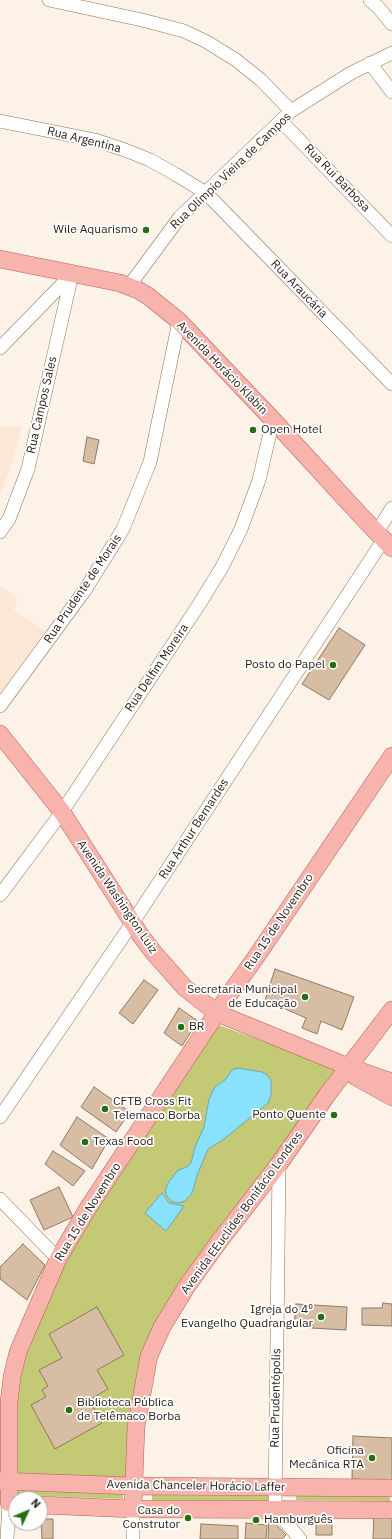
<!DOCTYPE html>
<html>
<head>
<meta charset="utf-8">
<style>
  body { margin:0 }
  #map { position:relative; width:392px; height:1539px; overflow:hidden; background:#fdf2e7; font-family:"IBM Plex Sans",sans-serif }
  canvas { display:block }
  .north { position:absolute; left:8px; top:1491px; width:40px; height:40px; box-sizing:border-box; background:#fff; border:1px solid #aba7a3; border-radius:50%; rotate:46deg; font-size:11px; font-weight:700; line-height:16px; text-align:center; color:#2c2218 }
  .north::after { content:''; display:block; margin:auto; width:14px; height:18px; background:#256f11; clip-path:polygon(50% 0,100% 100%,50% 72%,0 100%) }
</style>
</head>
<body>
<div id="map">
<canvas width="392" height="1539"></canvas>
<div class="north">N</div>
</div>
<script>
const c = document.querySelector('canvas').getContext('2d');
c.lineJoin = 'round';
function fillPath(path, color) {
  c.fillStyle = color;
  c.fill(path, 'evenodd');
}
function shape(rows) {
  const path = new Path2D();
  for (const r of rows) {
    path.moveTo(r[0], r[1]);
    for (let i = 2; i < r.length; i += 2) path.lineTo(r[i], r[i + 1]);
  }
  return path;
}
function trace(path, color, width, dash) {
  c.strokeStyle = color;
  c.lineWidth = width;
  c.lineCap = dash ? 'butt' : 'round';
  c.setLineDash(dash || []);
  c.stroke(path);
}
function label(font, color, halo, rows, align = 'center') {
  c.font = font + ' "IBM Plex Sans",sans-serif';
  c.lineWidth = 3.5;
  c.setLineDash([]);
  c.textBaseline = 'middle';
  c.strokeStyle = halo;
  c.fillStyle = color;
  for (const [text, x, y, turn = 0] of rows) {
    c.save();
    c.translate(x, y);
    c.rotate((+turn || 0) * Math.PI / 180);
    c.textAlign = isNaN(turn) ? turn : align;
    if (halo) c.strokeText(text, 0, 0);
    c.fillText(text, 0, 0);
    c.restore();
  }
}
const built = shape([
  [0,426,22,427,13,459,0,496],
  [0,586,18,599,14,610,45,631,0,695]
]);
const green = shape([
  [213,1023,342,1070,160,1316,138,1368,127,1437,127,1483,14,1476,15,1379,54,1278],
  [17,1490,123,1494,123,1499,17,1495],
  [152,1495,272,1496,273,1501,152,1500],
  [296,1496,390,1496,390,1501,296,1500]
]);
const water = shape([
  [237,1068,262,1072,267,1075,271,1080,271,1095,268,1103,224,1139,208,1149,198,1173,192,1193,185,1201,179,1203,173,1202,168,1198,165,1191,168,1183,178,1170,187,1167,191,1163,195,1147,204,1127,209,1099,215,1087,225,1080,232,1070,237,1068],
  [162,1193,169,1203,184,1206,166,1231,145,1213,162,1193]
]);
const building = shape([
  [87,437,99,440,94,464,83,461,87,437],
  [339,628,365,645,329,700,302,684,339,628],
  [275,969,354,997,342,1030,321,1021,317,1034,302,1028,306,1018,265,1000,275,969],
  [144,980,158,990,133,1024,119,1013,144,980],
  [179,1008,198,1021,182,1046,164,1033,179,1008],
  [94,1087,130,1112,116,1132,81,1107,94,1087],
  [77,1117,109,1139,92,1169,60,1145,77,1117],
  [53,1151,85,1171,73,1186,45,1164,53,1151],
  [59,1187,73,1217,44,1230,30,1200,59,1187],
  [23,1244,45,1265,27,1300,0,1279,0,1267,23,1244],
  [383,1303,392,1304,392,1326,362,1325,362,1308,382,1308,383,1303],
  [296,1304,347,1307,346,1330,294,1327,296,1304],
  [97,1307,124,1355,97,1370,108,1389,89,1400,102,1423,55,1449,31,1405,46,1397,42,1390,48,1386,39,1370,62,1358,49,1334,97,1307],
  [353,1436,392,1438,392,1479,390,1481,352,1479,353,1436],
  [374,1511,392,1512,392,1539,373,1539,374,1511],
  [269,1517,286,1535,282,1539,268,1539,269,1517],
  [41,1519,53,1519,53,1539,42,1539,41,1519],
  [246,1523,267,1525,266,1539,245,1539,246,1523],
  [316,1523,332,1523,332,1535,316,1535,316,1523],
  [201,1524,238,1526,238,1539,200,1539,201,1524]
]);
const minor = shape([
  [49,0,142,20,184,31,207,42,236,60,261,80,291,111],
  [370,0,378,7,392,24],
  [370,63,392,92],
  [0,121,95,140,125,150,150,160,175,174,206,193,392,384],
  [281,121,392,236],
  [129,286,180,217,291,111,351,73,392,53],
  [0,348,72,274],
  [0,532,9,519,28,469,72,274],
  [377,532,392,508],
  [0,706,85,590,123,529,150,462,179,321],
  [0,895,62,812,200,603,222,567,241,529,259,480,273,420],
  [0,1117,133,922,384,539],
  [279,1164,275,1509,300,1539],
  [0,1199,58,1259],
  [7,1539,9,1503],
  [133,1539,133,1509]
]);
const major = shape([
  [0,259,120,283,138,290,148,296,179,321,273,420,361,516,392,548],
  [0,734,62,812,141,936,154,953,185,988,217,1013,349,1067,392,1082],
  [356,1077,392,1097],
  [0,1481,133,1486,392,1488],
  [9,1503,9,1402,12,1377,18,1352,58,1259,88,1208,228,996,254,960,392,756],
  [40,1505,133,1509,392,1510],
  [133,1509,136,1427,149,1356,162,1327,187,1286,218,1243,279,1164,327,1095,392,1010]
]);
const markers = [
  [146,230,4,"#256f11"],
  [253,430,4,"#256f11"],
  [333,665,4,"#256f11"],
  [305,997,4,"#256f11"],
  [181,1027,4,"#256f11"],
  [105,1109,4,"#256f11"],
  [334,1115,4,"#256f11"],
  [85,1142,4,"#256f11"],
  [321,1317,4,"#256f11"],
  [69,1410,4,"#256f11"],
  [372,1458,4,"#256f11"],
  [188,1518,4,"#256f11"],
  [256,1520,4,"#256f11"]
];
const streetNames = [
  ["Rua Argentina",84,140,14],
  ["Rua Olímpio Vieira de Campos",231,171,-44],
  ["Rua Rui Barbosa",337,178,46],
  ["Rua Araucária",299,289,46],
  ["Avenida Horácio Klabin",222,368,46],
  ["Rua Campos Sales",42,405,-77],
  ["Rua Prudente de Morais",83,589,-56],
  ["Rua Delfim Moreira",157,668,-56],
  ["Rua Arthur Bernardes",194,829,-57],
  ["Avenida Washington Luiz",117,897,56],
  ["Rua 15 de Novembro",279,922,-56],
  ["Rua 15 de Novembro",88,1212,-58],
  ["Avenida EEuclides Bonifácio Londres",242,1213,-54],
  ["Rua Prudentópolis",276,1398,-89],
  ["Avenida Chanceler Horácio Laffer",196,1486,1]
];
const poiNames = [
  ["Wile Aquarismo",138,230],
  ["Open Hotel",261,430,"left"],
  ["Posto do Papel",325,665],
  ["Secretaria Municipal",297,990],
  ["de Educação",297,1004],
  ["BR",189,1027,"left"],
  ["CFTB Cross Fit",113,1102,"left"],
  ["Telemaco Borba",113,1116,"left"],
  ["Ponto Quente",326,1115],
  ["Texas Food",93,1142,"left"],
  ["Igreja do 4º",313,1310],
  ["Evangelho Quadrangular",313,1324],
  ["Biblioteca Pública",77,1403,"left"],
  ["de Telêmaco Borba",77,1417,"left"],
  ["Oficina",364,1451],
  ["Mecânica RTA",364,1465],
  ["Casa do",180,1511],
  ["Construtor",180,1525],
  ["Hamburguês",264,1520,"left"]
];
fillPath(built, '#fbe7d4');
fillPath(green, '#c4c976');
fillPath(water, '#88e1fd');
trace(water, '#6ca8b8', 1);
fillPath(building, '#d7bda3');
trace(building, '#917861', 1);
trace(minor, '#8b725b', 14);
trace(major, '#ae6056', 18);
trace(minor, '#fff', 13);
trace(major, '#f8b3ad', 17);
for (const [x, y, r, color] of markers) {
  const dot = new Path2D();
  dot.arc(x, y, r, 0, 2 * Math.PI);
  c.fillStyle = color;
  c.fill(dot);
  trace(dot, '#fff', 1.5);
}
label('12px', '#2c2218', '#fff', streetNames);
label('12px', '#2c2218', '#fff', poiNames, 'right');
</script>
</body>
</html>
